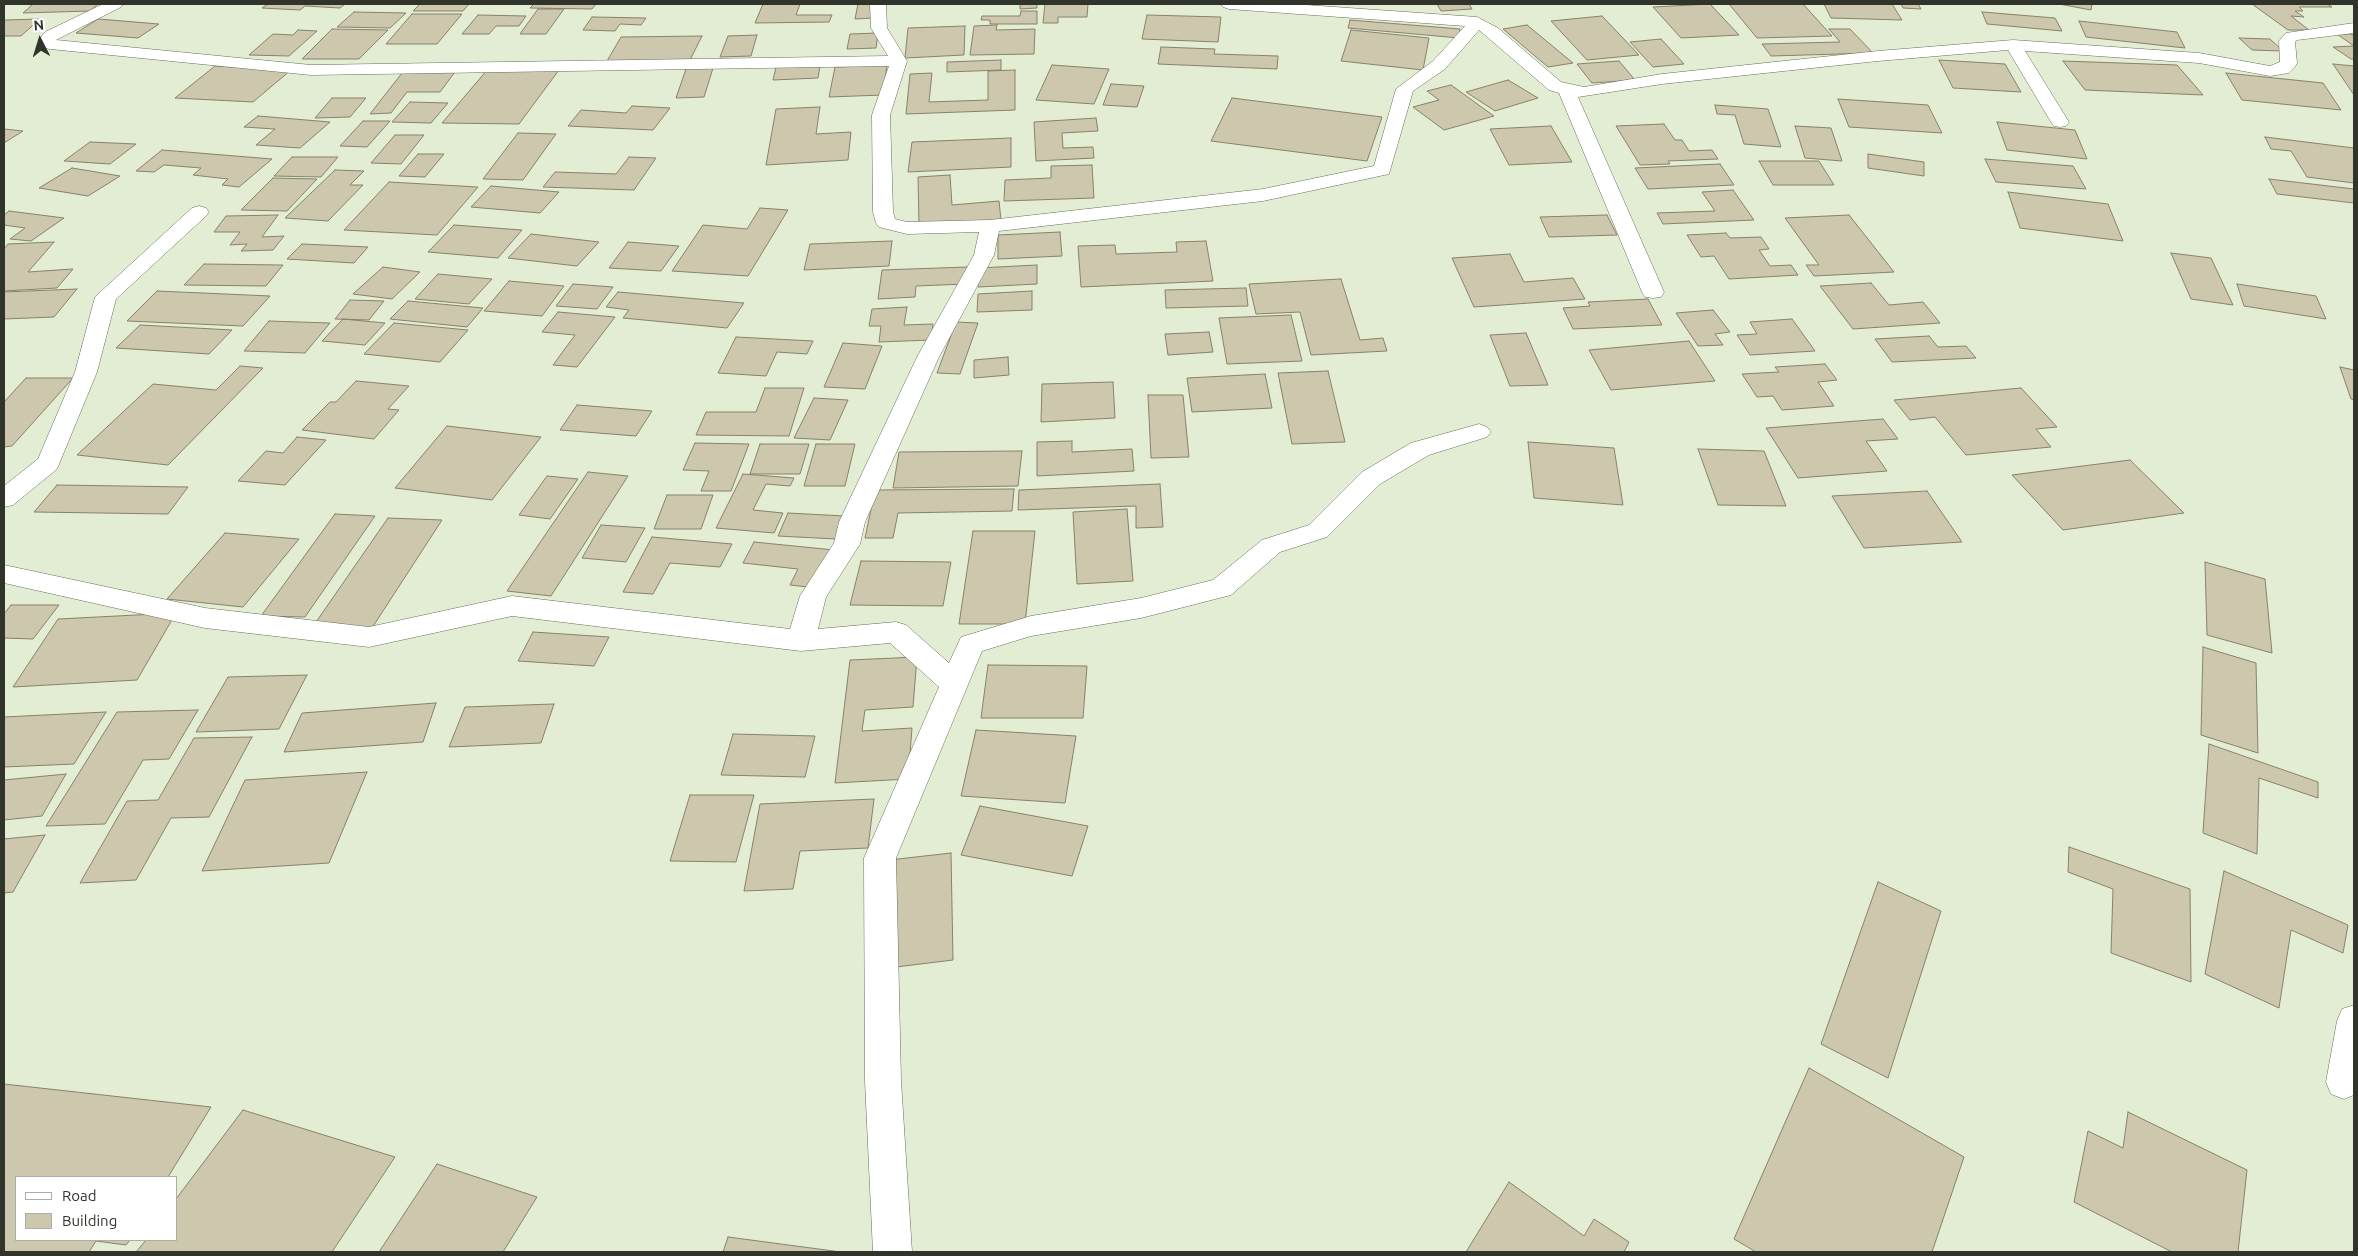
<!DOCTYPE html>
<html>
<head>
<meta charset="utf-8">
<style>
  body { margin:0 }
  #map { position:relative; width:2358px; height:1256px; overflow:hidden; background:#e3edd3; font-family:Ubuntu,sans-serif }
  canvas { display:block }
  .frame { position:absolute; inset:0; border:5px solid #31342b; pointer-events:none }
  .legend { position:absolute; left:15px; top:1176px; width:162px; height:65px; box-sizing:border-box; background:#fff; border:1px solid #adaeaa; margin:0; padding:6px 9px; list-style:none; font-size:15px; color:#31342b }
  .legend li { display:flex; align-items:center; gap:10px; height:25px }
  .legend b { width:25px; border:1px solid #adaeaa }
  .north { position:absolute; left:15px; top:15px; width:50px; height:50px; -webkit-text-stroke:4px #fff; paint-order:stroke; rotate:355deg; font-size:14px; font-weight:700; line-height:20px; text-align:center; color:#31342b }
  .north::after { content:''; display:block; margin:auto; width:18px; height:22px; background:#31342b; clip-path:polygon(50% 0,100% 100%,50% 72%,0 100%) }
</style>
</head>
<body>
<div id="map">
<canvas width="2358" height="1256"></canvas>
<div class="frame"></div>
<ul class="legend">
<li><b style="height:6px;background:#fff"></b>Road</li>
<li><b style="height:14px;background:#ccc7ad"></b>Building</li>
</ul>
<div class="north">N</div>
</div>
<script>
const c = document.querySelector('canvas').getContext('2d');
c.lineJoin = 'round';
function fillPath(path, color) {
  c.fillStyle = color;
  c.fill(path, 'evenodd');
}
function shape(rows) {
  const path = new Path2D();
  for (const r of rows) {
    path.moveTo(r[0], r[1]);
    for (let i = 2; i < r.length; i += 2) path.lineTo(r[i], r[i + 1]);
  }
  return path;
}
function trace(path, color, width, dash) {
  c.strokeStyle = color;
  c.lineWidth = width;
  c.lineCap = dash ? 'butt' : 'round';
  c.setLineDash(dash || []);
  c.stroke(path);
}
const building = shape([
  [33,4,98,4,90,11,23,13,33,4],
  [268,4,345,4,340,8,305,6,300,10,262,8,268,4],
  [420,4,469,4,463,11,413,11,420,4],
  [534,4,596,4,592,9,530,8,534,4],
  [763,4,800,4,796,15,832,15,829,22,755,23,763,4],
  [858,4,876,4,873,18,855,19,858,4],
  [1020,4,1037,4,1037,8,1020,9,1020,4],
  [1045,4,1088,4,1087,17,1058,17,1058,23,1043,23,1045,4],
  [1437,4,1469,4,1472,9,1441,11,1437,4],
  [1710,4,1739,35,1681,38,1653,7,1710,4],
  [1729,4,1803,4,1832,36,1757,38,1729,4],
  [1824,4,1892,4,1902,20,1831,18,1824,4],
  [1901,4,1918,4,1921,9,1903,8,1901,4],
  [2059,4,2092,4,2091,10,2059,4],
  [2252,4,2327,4,2332,7,2299,7,2303,11,2295,11,2304,17,2291,16,2309,30,2288,30,2252,4],
  [538,9,564,9,546,34,520,34,538,9],
  [1021,11,1037,11,1037,24,990,24,990,20,981,20,982,16,1020,16,1021,11],
  [354,12,406,13,390,28,337,27,354,12],
  [1982,12,2055,18,2062,31,1987,24,1982,12],
  [412,14,462,14,437,44,386,44,412,14],
  [478,15,526,16,519,26,496,26,489,34,462,34,478,15],
  [1147,15,1221,17,1218,42,1142,39,1147,15],
  [1602,16,1639,55,1587,60,1551,21,1602,16],
  [592,17,646,18,641,25,620,24,615,31,583,30,592,17],
  [40,19,21,36,4,36,4,20,40,19],
  [98,19,159,24,138,38,76,33,98,19],
  [1350,20,1460,29,1459,38,1348,28,1350,20],
  [2079,21,2177,32,2185,48,2086,37,2079,21],
  [997,25,996,30,1035,29,1034,54,970,55,974,26,997,25],
  [1527,25,1573,63,1548,67,1503,29,1527,25],
  [965,26,964,55,905,58,908,28,965,26],
  [332,29,388,30,359,59,302,59,332,29],
  [1829,29,1850,29,1873,53,1771,56,1762,44,1840,42,1829,29],
  [298,30,317,31,289,56,249,55,273,34,293,35,298,30],
  [1351,30,1429,38,1423,70,1341,61,1351,30],
  [878,33,876,48,847,49,850,34,878,33],
  [2337,34,2351,34,2354,36,2354,46,2337,34],
  [757,35,751,56,720,57,728,36,757,35],
  [702,36,690,60,607,61,621,37,702,36],
  [2239,38,2270,39,2283,51,2252,50,2239,38],
  [1661,39,1684,64,1653,67,1630,42,1661,39],
  [2354,46,2354,59,2351,59,2333,47,2354,46],
  [1161,47,1215,49,1214,54,1278,56,1277,69,1158,64,1161,47],
  [1001,60,1001,70,947,72,947,62,1001,60],
  [1939,60,2005,64,2021,92,1953,88,1939,60],
  [1619,61,1635,80,1592,83,1577,64,1619,61],
  [2063,61,2177,65,2203,95,2085,90,2063,61],
  [2333,64,2354,66,2354,95,2333,64],
  [714,65,704,97,676,98,687,66,714,65],
  [887,65,883,95,829,97,835,67,887,65],
  [1052,65,1109,69,1094,104,1036,100,1052,65],
  [215,66,291,70,253,102,175,98,215,66],
  [820,66,818,78,773,80,776,67,820,66],
  [488,69,559,70,519,124,442,123,488,69],
  [1015,70,1015,110,906,114,910,74,932,73,929,102,988,100,988,71,1015,70],
  [455,72,440,92,407,92,391,113,370,114,402,73,455,72],
  [2226,73,2323,83,2341,110,2242,100,2226,73],
  [1508,80,1538,98,1495,111,1466,92,1508,80],
  [1111,84,1144,86,1137,107,1103,105,1111,84],
  [1451,85,1494,116,1444,130,1413,107,1439,100,1427,91,1451,85],
  [332,98,366,98,350,117,315,118,332,98],
  [1232,98,1382,117,1367,161,1211,141,1232,98],
  [1838,99,1928,105,1942,133,1849,127,1838,99],
  [410,102,448,103,431,123,392,122,410,102],
  [1715,105,1768,109,1781,147,1744,144,1735,115,1717,114,1715,105],
  [632,106,670,108,653,130,568,126,581,110,626,113,632,106],
  [820,107,816,134,851,132,848,160,766,165,776,109,820,107],
  [258,116,330,122,300,148,256,145,275,129,244,127,258,116],
  [1096,118,1098,131,1062,133,1063,148,1093,147,1094,158,1036,161,1034,122,1096,118],
  [363,121,390,121,367,147,340,146,363,121],
  [1997,122,2075,130,2087,159,2007,150,1997,122],
  [1664,124,1675,140,1682,140,1689,151,1712,150,1718,159,1668,161,1670,164,1640,165,1616,126,1664,124],
  [1551,126,1572,162,1509,165,1490,129,1551,126],
  [1795,126,1831,128,1842,161,1805,158,1795,126],
  [4,129,23,131,4,143,4,129],
  [518,133,556,134,523,180,483,179,518,133],
  [395,135,424,135,401,164,371,163,395,135],
  [2265,137,2354,148,2354,183,2307,177,2291,151,2271,149,2265,137],
  [1011,138,1011,167,908,172,912,142,1011,138],
  [90,142,136,144,110,164,64,161,90,142],
  [162,150,272,159,239,187,222,185,228,179,193,175,201,168,164,165,154,172,136,171,162,150],
  [418,154,444,154,425,177,399,176,418,154],
  [1868,154,1924,162,1924,176,1868,168,1868,154],
  [292,157,338,157,321,177,274,176,292,157],
  [629,157,656,158,634,190,543,187,555,172,616,174,629,157],
  [1985,159,2073,166,2086,189,1996,182,1985,159],
  [1759,161,1819,161,1834,185,1773,185,1759,161],
  [1720,164,1734,185,1648,189,1635,168,1720,164],
  [1092,165,1094,198,1004,201,1005,180,1051,178,1051,166,1092,165],
  [72,168,120,176,88,196,39,188,72,168],
  [335,170,364,171,350,185,363,185,328,221,285,218,335,170],
  [950,175,952,205,999,201,1001,220,919,226,918,177,950,175],
  [273,178,317,179,287,211,241,210,273,178],
  [2269,179,2354,189,2354,203,2277,194,2269,179],
  [389,182,478,187,437,235,344,230,389,182],
  [491,186,559,192,540,213,471,207,491,186],
  [1733,190,1754,220,1663,224,1657,213,1715,211,1702,192,1733,190],
  [2008,192,2108,204,2123,241,2020,228,2008,192],
  [760,208,788,210,748,276,672,271,703,225,747,229,760,208],
  [9,211,64,218,31,241,10,239,25,228,4,225,4,215,9,211],
  [278,215,262,237,284,236,273,250,241,251,247,244,230,245,240,232,214,232,226,216,278,215],
  [1607,215,1617,235,1549,237,1540,217,1607,215],
  [1849,215,1894,272,1814,276,1806,265,1819,265,1785,218,1849,215],
  [454,225,522,230,498,258,428,252,454,225],
  [1060,232,1062,256,998,259,998,235,1060,232],
  [1726,233,1730,238,1761,237,1769,249,1759,250,1770,266,1791,265,1798,275,1729,279,1714,256,1701,257,1687,235,1726,233],
  [531,234,599,242,577,266,508,258,531,234],
  [892,241,889,266,804,270,810,244,892,241],
  [1206,241,1213,281,1081,287,1078,246,1115,245,1116,254,1177,252,1176,242,1206,241],
  [54,242,28,272,73,269,57,288,4,291,4,249,8,244,54,242],
  [628,242,679,246,661,271,609,268,628,242],
  [302,244,368,247,354,263,287,259,302,244],
  [2171,253,2211,258,2233,305,2191,299,2171,253],
  [1510,254,1524,282,1573,278,1585,299,1474,307,1452,258,1510,254],
  [204,264,283,265,266,286,184,285,204,264],
  [1037,265,1037,284,978,287,978,268,1037,265],
  [383,267,420,272,392,299,353,294,383,267],
  [967,267,966,284,916,286,915,297,878,299,882,270,967,267],
  [438,274,492,279,469,304,415,299,438,274],
  [1341,279,1360,340,1383,338,1387,351,1311,355,1300,312,1256,314,1249,284,1341,279],
  [509,281,564,286,542,316,484,311,509,281],
  [1871,283,1889,305,1923,302,1940,323,1853,329,1820,286,1871,283],
  [573,284,613,287,597,309,556,306,573,284],
  [2237,284,2316,296,2326,319,2244,306,2237,284],
  [1246,288,1248,306,1166,308,1165,290,1246,288],
  [77,289,54,317,4,319,4,292,77,289],
  [157,291,270,296,243,326,127,321,157,291],
  [1032,291,1032,310,977,312,978,294,1032,291],
  [618,292,744,303,727,328,623,318,629,310,606,307,618,292],
  [1648,299,1662,325,1573,329,1563,308,1590,306,1588,302,1648,299],
  [350,300,384,301,369,320,335,319,350,300],
  [408,301,483,308,467,327,390,319,408,301],
  [907,307,904,325,933,324,931,340,879,342,881,326,869,326,872,309,907,307],
  [1713,310,1730,332,1715,334,1723,345,1698,346,1676,313,1713,310],
  [558,312,615,317,577,367,553,365,575,335,542,332,558,312],
  [1291,315,1302,361,1227,364,1219,318,1291,315],
  [343,319,385,323,365,345,322,341,343,319],
  [1792,319,1815,351,1750,355,1737,335,1757,334,1750,322,1792,319],
  [269,321,330,323,305,353,244,351,269,321],
  [956,322,978,323,960,374,937,373,956,322],
  [394,323,468,330,440,362,364,354,394,323],
  [140,325,232,330,209,354,116,348,140,325],
  [1209,332,1213,352,1168,355,1165,334,1209,332],
  [1526,333,1548,385,1510,386,1490,335,1526,333],
  [1929,336,1938,347,1966,346,1976,358,1892,362,1875,339,1929,336],
  [736,337,813,341,807,354,777,352,766,376,718,373,736,337],
  [1689,341,1715,381,1611,390,1589,350,1689,341],
  [843,343,882,346,865,389,824,387,843,343],
  [1008,357,1009,375,974,378,974,360,1008,357],
  [1825,364,1837,380,1818,382,1834,406,1782,410,1773,396,1757,397,1742,374,1779,372,1775,367,1825,364],
  [240,366,263,368,168,465,77,455,153,384,216,390,240,366],
  [2340,367,2354,370,2354,400,2351,399,2340,367],
  [1328,371,1345,442,1292,444,1278,373,1328,371],
  [1265,374,1272,408,1192,412,1187,378,1265,374],
  [26,378,73,378,12,446,4,447,4,402,26,378],
  [356,381,409,386,388,409,399,410,374,439,302,430,330,402,336,402,356,381],
  [1113,382,1115,418,1041,422,1042,384,1113,382],
  [765,388,804,388,789,436,696,435,706,412,756,412,765,388],
  [2021,388,2057,427,2036,429,2051,447,1966,455,1935,417,1910,420,1894,400,2021,388],
  [1148,395,1183,395,1189,457,1151,458,1148,395],
  [814,398,848,400,830,440,794,438,814,398],
  [577,405,652,411,636,436,560,430,577,405],
  [1883,419,1898,439,1866,441,1887,471,1798,478,1766,428,1883,419],
  [447,426,541,437,492,500,395,488,447,426],
  [297,437,326,440,285,485,238,481,266,451,283,453,297,437],
  [1072,441,1072,452,1132,449,1134,471,1037,476,1037,442,1072,441],
  [1528,442,1614,448,1623,505,1534,498,1528,442],
  [695,443,749,444,731,491,701,491,709,471,683,470,695,443],
  [760,444,809,444,800,474,750,474,760,444],
  [816,444,855,444,845,486,804,486,816,444],
  [1698,449,1764,451,1786,506,1718,505,1698,449],
  [1022,451,1018,486,893,488,899,452,1022,451],
  [2130,460,2184,513,2063,530,2012,475,2130,460],
  [588,472,628,476,551,596,507,591,588,472],
  [743,474,794,478,790,486,766,484,753,510,783,513,774,533,716,528,743,474],
  [547,476,578,479,550,519,519,515,547,476],
  [1160,484,1163,527,1136,528,1136,506,1018,510,1019,490,1160,484],
  [57,485,188,487,168,514,34,512,57,485],
  [1014,489,1012,511,898,513,893,538,865,538,875,490,1014,489],
  [1927,491,1962,542,1864,548,1832,496,1927,491],
  [667,495,713,495,701,529,654,529,667,495],
  [1127,509,1133,581,1077,584,1073,512,1127,509],
  [788,513,845,516,836,539,778,536,788,513],
  [335,514,375,516,305,617,261,616,335,514],
  [388,518,442,520,372,628,314,625,388,518],
  [601,525,645,528,626,562,582,558,601,525],
  [973,531,1035,531,1025,624,959,624,973,531],
  [225,533,299,539,243,607,167,599,225,533],
  [652,537,732,544,720,567,670,563,653,594,623,592,652,537],
  [754,542,834,550,817,588,790,585,798,569,743,563,754,542],
  [861,561,951,562,943,606,850,605,861,561],
  [2205,562,2265,579,2272,653,2207,635,2205,562],
  [11,605,59,605,33,639,4,638,4,614,11,605],
  [176,613,137,680,13,687,58,619,176,613],
  [533,632,609,637,594,666,518,661,533,632],
  [2203,647,2256,663,2258,753,2201,735,2203,647],
  [917,657,913,707,865,710,862,731,912,728,908,779,835,783,850,660,917,657],
  [988,665,1087,666,1083,718,981,718,988,665],
  [307,675,279,729,196,732,228,677,307,675],
  [436,703,423,742,284,752,302,713,436,703],
  [554,704,541,743,449,747,465,707,554,704],
  [198,710,169,759,143,760,105,824,46,826,117,712,198,710],
  [106,712,74,764,4,767,4,717,106,712],
  [976,730,1076,736,1065,803,961,796,976,730],
  [733,734,815,736,805,777,721,775,733,734],
  [252,737,209,817,171,818,136,880,80,883,127,801,158,800,194,738,252,737],
  [2209,744,2318,782,2318,798,2259,778,2257,854,2203,833,2209,744],
  [367,772,329,863,202,871,245,780,367,772],
  [66,774,42,816,4,820,4,780,66,774],
  [690,795,754,795,736,862,670,861,690,795],
  [874,799,868,848,800,851,793,889,744,891,760,804,874,799],
  [980,806,1088,826,1072,876,961,855,980,806],
  [45,835,13,892,4,893,4,839,45,835],
  [2069,847,2190,889,2191,982,2111,953,2113,889,2068,872,2069,847],
  [951,853,953,960,888,968,889,860,951,853],
  [2224,871,2348,925,2343,953,2291,930,2279,1008,2205,974,2224,871],
  [1878,882,1941,911,1888,1078,1821,1044,1878,882],
  [1809,1068,1964,1157,1932,1252,1756,1252,1734,1239,1809,1068],
  [4,1084,211,1107,168,1177,16,1177,16,1240,130,1240,126,1245,96,1241,89,1252,4,1252,4,1084],
  [243,1110,395,1157,332,1252,136,1252,146,1240,176,1240,176,1199,243,1110],
  [2128,1112,2247,1170,2238,1252,2172,1252,2074,1202,2088,1131,2123,1148,2128,1112],
  [437,1164,537,1197,503,1252,379,1252,437,1164],
  [1509,1182,1584,1236,1594,1219,1629,1242,1624,1252,1466,1252,1509,1182],
  [728,1237,841,1252,723,1252,728,1237]
]);
const minor = shape([
  [103,4,123,4,121,7,56,40,311,65,888,56,871,28,870,4,886,4,887,28,907,61,890,115,893,212,895,219,907,222,990,220,1263,189,1374,166,1396,89,1433,61,1465,26,1229,9,1223,7,1221,4,1292,4,1477,17,1498,28,1561,82,1584,87,1662,74,1878,51,2013,40,2199,53,2270,66,2280,62,2279,41,2286,33,2354,23,2354,33,2297,40,2295,42,2297,63,2295,67,2289,73,2270,76,2199,63,2025,51,2069,122,2066,126,2060,127,2054,126,2051,122,2008,50,1878,61,1662,84,1578,97,1664,292,1661,297,1653,298,1645,297,1642,292,1559,93,1549,90,1479,30,1445,69,1413,91,1389,174,1263,201,999,231,994,255,939,357,865,522,860,544,826,597,818,629,896,622,906,625,949,663,961,637,1031,616,1141,598,1213,580,1262,540,1309,525,1362,472,1411,443,1479,424,1487,427,1491,432,1487,437,1429,455,1380,484,1327,537,1280,552,1231,595,1141,618,1031,636,982,651,896,858,901,1081,912,1252,873,1252,865,1081,864,858,939,687,890,643,801,651,512,616,369,647,205,628,4,583,4,565,205,608,369,627,512,596,790,629,800,596,834,543,839,522,917,357,974,255,979,232,907,234,879,227,876,223,873,212,872,115,889,66,311,75,50,49,44,48,38,41,45,32,103,4],
  [199,206,206,208,209,212,206,216,116,299,97,372,57,469,13,505,4,507,4,486,38,459,75,372,95,297,192,208,199,206],
  [2354,1005,2354,1095,2344,1099,2331,1094,2326,1082,2337,1021,2342,1009,2354,1005]
]);
fillPath(building, '#ccc7ad');
trace(building, '#87826a', 1);
trace(minor, '#666e58', 1);
fillPath(minor, '#fff');
</script>
</body>
</html>
